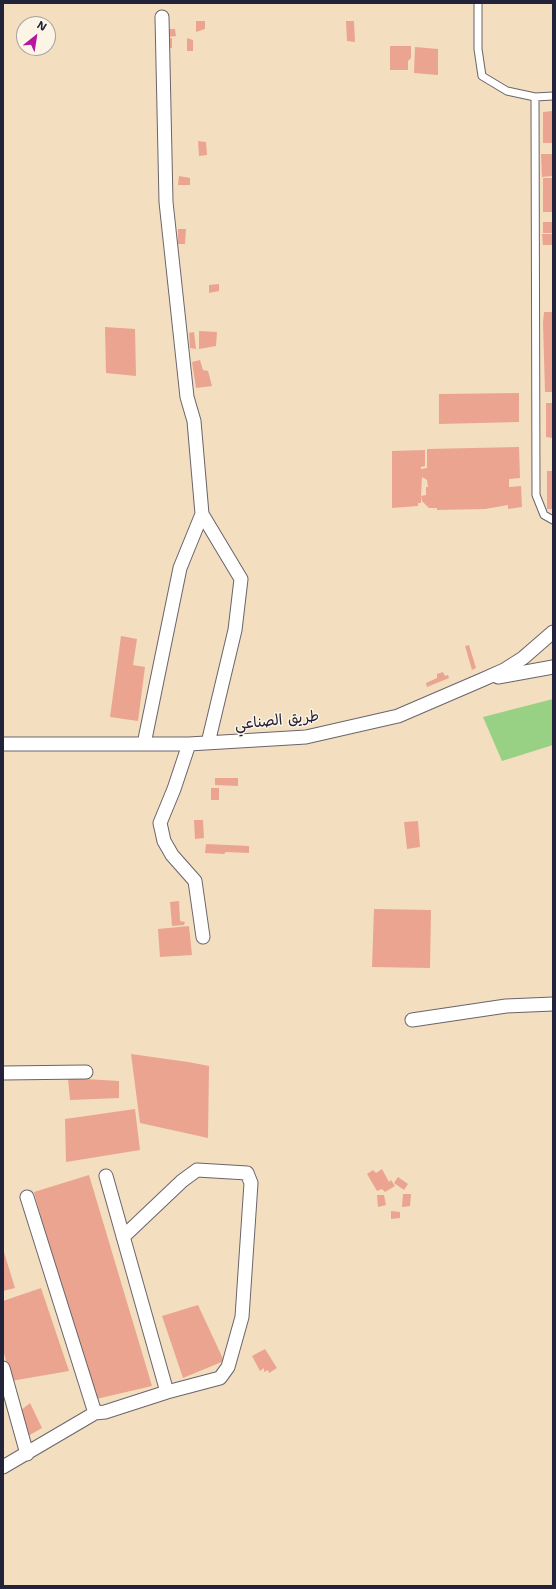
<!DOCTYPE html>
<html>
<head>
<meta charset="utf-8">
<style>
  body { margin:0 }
  #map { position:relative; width:556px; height:1589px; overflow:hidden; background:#f3dec0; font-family:"Shantell Sans",sans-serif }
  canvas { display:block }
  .frame { position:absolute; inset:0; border:4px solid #22223b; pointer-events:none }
  .north { position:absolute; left:16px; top:16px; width:40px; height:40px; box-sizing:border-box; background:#fcf5e5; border:1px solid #a5a1a1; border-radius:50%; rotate:30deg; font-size:11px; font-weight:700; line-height:16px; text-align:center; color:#22223b }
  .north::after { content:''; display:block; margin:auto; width:14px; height:18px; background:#b5179e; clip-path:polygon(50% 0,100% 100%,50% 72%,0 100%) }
</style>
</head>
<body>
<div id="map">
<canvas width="556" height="1589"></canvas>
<div class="frame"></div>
<div class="north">N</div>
</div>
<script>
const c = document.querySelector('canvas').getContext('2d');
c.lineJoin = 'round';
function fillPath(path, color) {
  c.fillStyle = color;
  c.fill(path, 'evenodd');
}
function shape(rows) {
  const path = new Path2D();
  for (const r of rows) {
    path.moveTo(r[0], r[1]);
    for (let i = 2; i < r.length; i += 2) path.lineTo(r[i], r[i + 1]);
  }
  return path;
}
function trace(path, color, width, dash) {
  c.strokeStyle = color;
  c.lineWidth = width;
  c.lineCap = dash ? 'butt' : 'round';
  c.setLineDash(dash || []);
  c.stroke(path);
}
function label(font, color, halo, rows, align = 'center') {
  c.font = font + ' "Shantell Sans","Playpen Sans Arabic",sans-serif';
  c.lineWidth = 3;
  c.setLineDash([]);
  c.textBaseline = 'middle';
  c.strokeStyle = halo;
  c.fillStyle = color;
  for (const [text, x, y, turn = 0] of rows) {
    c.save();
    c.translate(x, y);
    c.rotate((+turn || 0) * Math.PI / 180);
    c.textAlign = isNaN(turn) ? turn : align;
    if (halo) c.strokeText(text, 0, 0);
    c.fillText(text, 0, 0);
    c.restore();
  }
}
const green = shape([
  [553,699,553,745,502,761,483,717]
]);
const building = shape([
  [196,21,205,21,205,29,196,32],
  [346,21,354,21,355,42,347,41],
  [167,29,175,29,176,36,167,37],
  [172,38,172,48,165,47,166,39],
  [187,38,193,40,193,51,187,51],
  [390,46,411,46,411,58,408,61,408,70,390,70],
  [415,47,438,49,438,75,414,73],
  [553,111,553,143,543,143,543,112],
  [198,141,206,142,207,155,199,156],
  [541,154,553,154,553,176,542,177],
  [179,176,190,178,190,185,178,185],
  [543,178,553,178,553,212,543,212],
  [543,222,553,222,553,233,543,233],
  [178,229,186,229,185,244,178,244],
  [542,234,553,234,553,245,543,245],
  [219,284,219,291,209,293,209,285],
  [544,312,553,312,553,392,545,392,543,323],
  [105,327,135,329,136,376,106,373],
  [199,331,217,332,216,346,199,349],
  [194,332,196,349,190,348,189,333],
  [200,360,203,370,208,371,212,386,196,388,192,362],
  [519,393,519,422,439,424,439,394],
  [546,403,553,403,553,438,546,437],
  [519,447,520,478,509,479,509,487,521,486,522,507,508,509,508,505,485,509,437,510,437,508,429,508,422,501,421,496,421,503,418,503,418,506,392,508,392,451,425,450,425,466,421,467,421,469,427,468,427,449],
  [422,477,427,480,428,487,426,487,426,495,421,496],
  [547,471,553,471,553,509,547,509],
  [121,636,137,639,133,665,145,667,138,721,110,717],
  [469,645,476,668,472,670,465,646],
  [443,672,445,676,448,675,449,678,427,687,426,683,437,678,437,674],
  [215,778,238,778,238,786,215,785],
  [211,788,219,788,219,800,211,800],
  [194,820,203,820,204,838,195,839],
  [418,821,420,847,407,849,404,822],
  [206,844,249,846,249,853,226,852,224,854,205,853],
  [179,901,180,921,185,922,184,925,172,926,170,902],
  [374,909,431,910,430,968,372,967],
  [189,926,192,955,160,957,158,929],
  [131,1054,188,1062,209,1066,208,1138,140,1123],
  [68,1078,119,1081,119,1098,70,1100],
  [135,1109,140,1150,66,1162,65,1119],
  [382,1169,389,1182,391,1180,395,1186,385,1192,382,1189,377,1191,367,1174,373,1170,376,1173],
  [89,1175,152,1386,92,1400,34,1192],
  [398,1177,408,1184,404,1190,394,1183],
  [403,1194,411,1194,410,1206,402,1207],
  [377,1195,384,1195,386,1205,378,1207],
  [391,1211,400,1212,400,1218,391,1219],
  [3,1249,15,1288,3,1291],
  [41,1288,69,1371,11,1381,3,1349,3,1301],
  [198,1305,224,1361,183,1378,162,1316],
  [265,1349,277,1368,269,1373,268,1370,264,1372,264,1368,260,1371,252,1356],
  [30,1403,42,1428,28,1436,20,1411]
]);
const service = shape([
  [478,3,478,49,482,76,507,91,535,97,553,96],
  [535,97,536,495,544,515,553,520]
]);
const minor = shape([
  [202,514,241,579,235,630,208,743],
  [498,677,553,667],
  [3,744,189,744,306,737,398,716,484,679,504,670,523,658,553,632],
  [144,744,180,568,202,514,194,421,187,397,166,202,162,17],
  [189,744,174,789,160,823,164,841,172,855,195,881,203,937],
  [412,1020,506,1006,553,1004],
  [3,1073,86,1072],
  [106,1176,167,1392],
  [27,1197,95,1413],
  [3,1368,27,1454],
  [3,1467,95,1413,105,1412,167,1392,220,1378,228,1367,242,1317,251,1183,247,1173,197,1170,182,1181,123,1237]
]);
const streetNames = [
  ["طريق الصناعي",277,721,-6]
];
fillPath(green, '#98d183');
fillPath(building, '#eba490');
trace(service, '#6b646a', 9);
trace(minor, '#6b646a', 15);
trace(service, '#fff', 7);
trace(minor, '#fff', 13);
label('15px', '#22223b', '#fcf5e5', streetNames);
</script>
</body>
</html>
